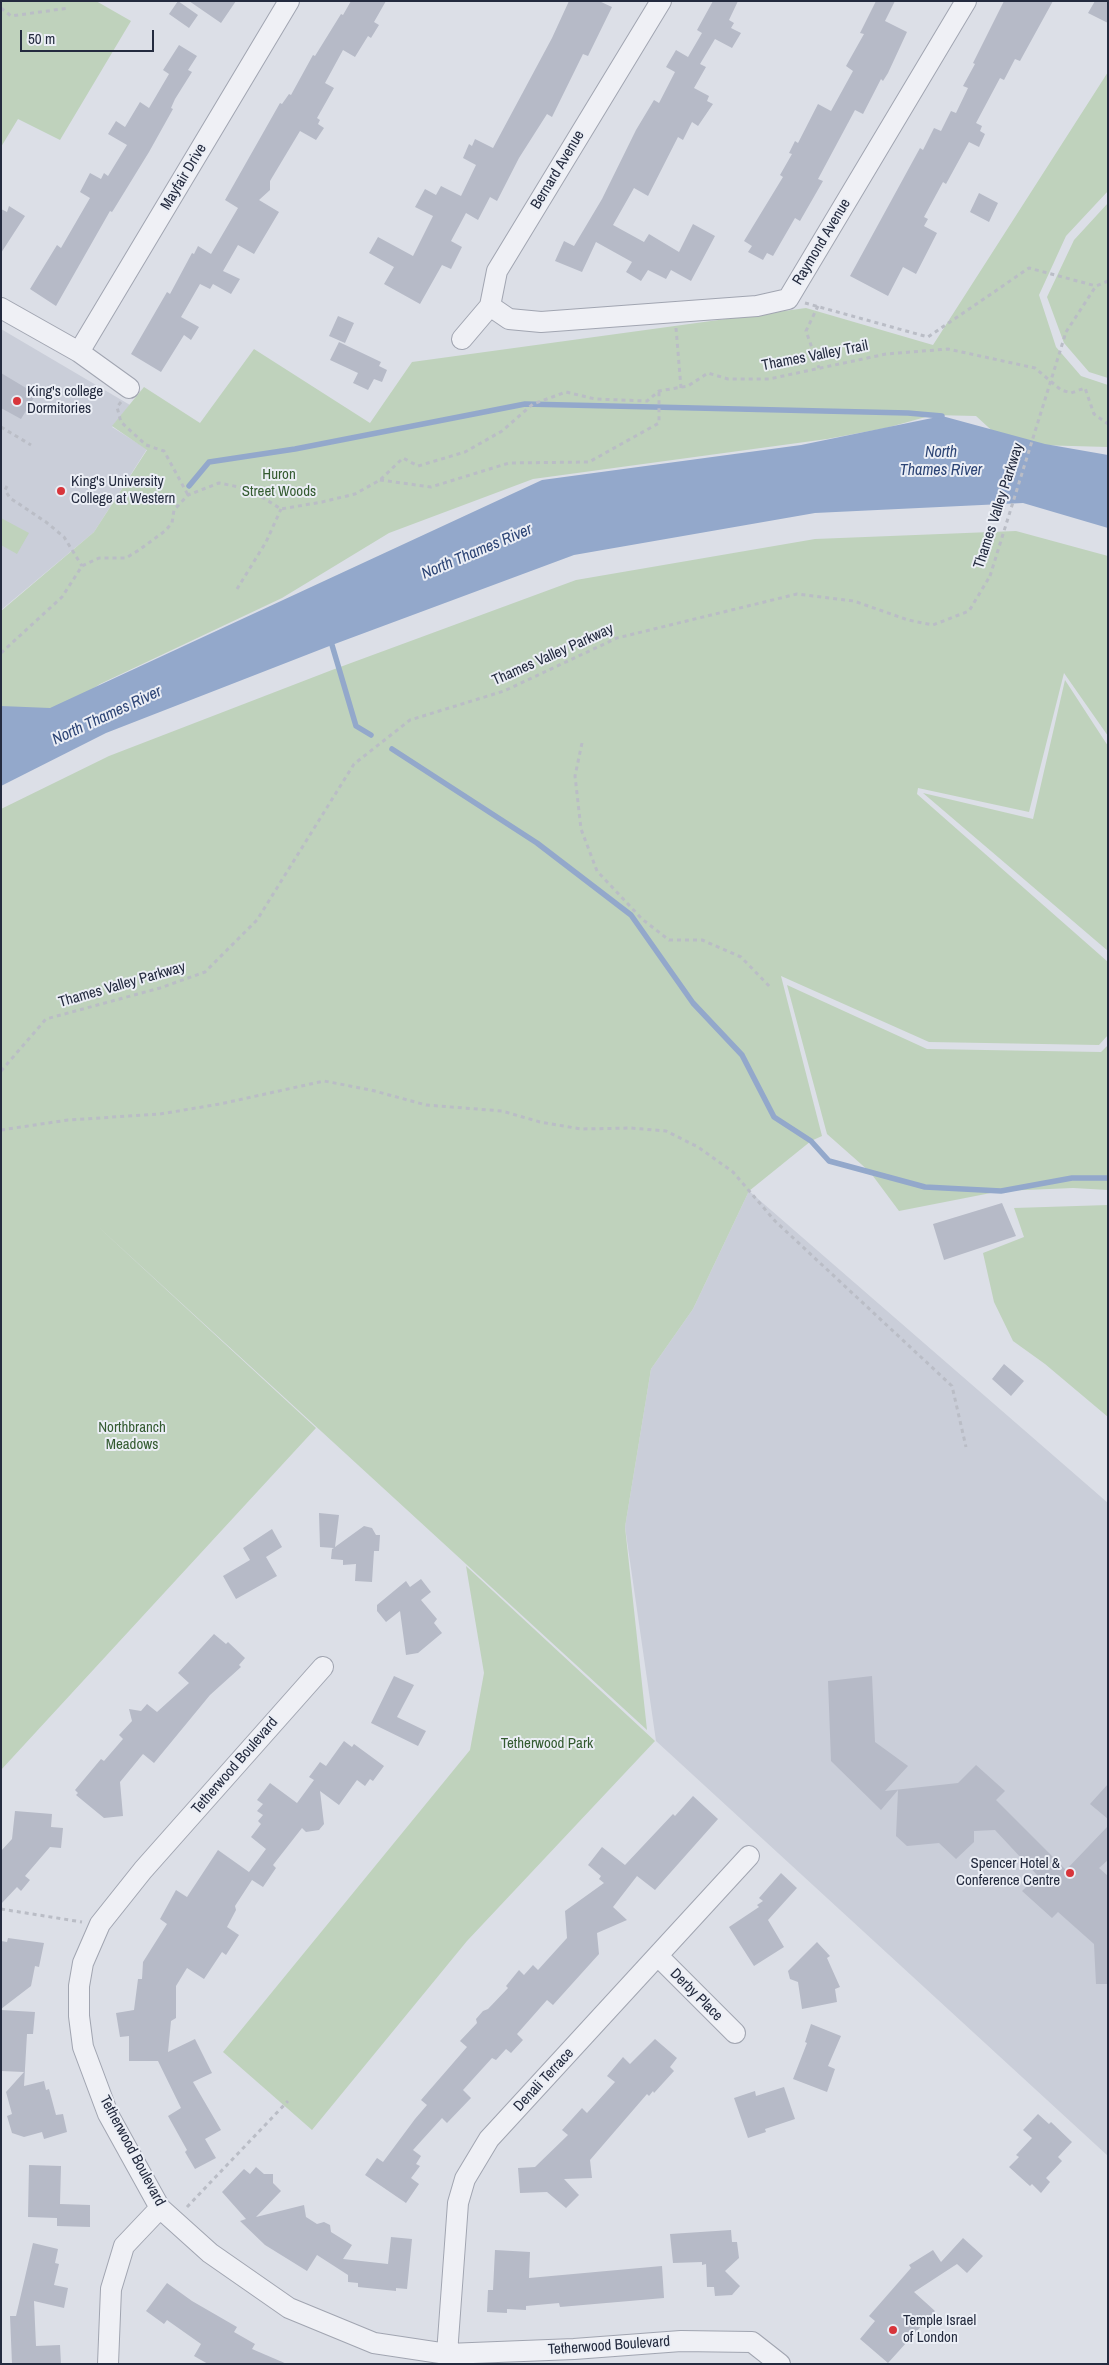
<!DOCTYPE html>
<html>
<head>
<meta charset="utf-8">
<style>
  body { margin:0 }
  #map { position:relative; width:1109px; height:2365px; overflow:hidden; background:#dcdfe7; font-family:"Archivo Narrow",sans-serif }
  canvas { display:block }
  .frame { position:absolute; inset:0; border:2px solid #242b3f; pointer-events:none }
  .scale { position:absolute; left:20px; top:30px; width:134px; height:22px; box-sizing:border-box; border:2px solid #242b3f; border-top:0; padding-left:6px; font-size:15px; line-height:18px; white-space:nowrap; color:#242b3f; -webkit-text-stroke:4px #ebeef5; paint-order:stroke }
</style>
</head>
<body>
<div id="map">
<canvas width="1109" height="2365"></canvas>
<div class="frame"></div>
<div class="scale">50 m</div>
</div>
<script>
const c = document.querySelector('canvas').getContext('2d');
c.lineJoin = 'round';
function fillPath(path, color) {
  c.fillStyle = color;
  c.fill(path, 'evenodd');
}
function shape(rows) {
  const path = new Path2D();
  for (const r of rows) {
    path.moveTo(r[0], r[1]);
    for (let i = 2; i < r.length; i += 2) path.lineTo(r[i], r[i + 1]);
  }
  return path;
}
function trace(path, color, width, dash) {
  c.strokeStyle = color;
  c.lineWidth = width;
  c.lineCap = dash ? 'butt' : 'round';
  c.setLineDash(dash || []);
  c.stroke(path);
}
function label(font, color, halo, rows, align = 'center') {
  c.font = font + ' "Archivo Narrow",sans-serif';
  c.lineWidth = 4;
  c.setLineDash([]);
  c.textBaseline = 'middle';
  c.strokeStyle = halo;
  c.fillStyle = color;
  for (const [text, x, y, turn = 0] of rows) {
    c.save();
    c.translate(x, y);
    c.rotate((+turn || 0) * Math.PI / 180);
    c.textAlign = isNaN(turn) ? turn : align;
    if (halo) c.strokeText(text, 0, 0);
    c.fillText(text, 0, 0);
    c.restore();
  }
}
const built = shape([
  [1,329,130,405,112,427,147,449,94,532,1,610],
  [749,1191,1108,1503,1108,2156,656,1741,625,1527,651,1369,693,1309]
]);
const green = shape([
  [1,1,96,1,131,21,60,140,18,119,1,147],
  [1108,72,1108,191,1066,236,1039,295,1056,347,1081,376,1108,385,1108,447,1036,445,999,437,976,416,933,415,886,428,827,439,533,479,389,533,282,598,100,684,48,719,1,716,1,611,94,532,147,450,112,426,144,387,200,423,254,349,370,423,412,362,806,308,933,345],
  [1108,203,1108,378,1089,372,1064,343,1047,297,1074,240],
  [1,518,29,533,17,554,1,545],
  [1016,531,1108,556,1108,736,1064,673,1029,812,918,788,917,794,1108,962,1108,1035,1099,1045,929,1042,781,976,822,1136,811,1141,749,1191,693,1309,651,1369,625,1527,647,1730,93,1222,316,1428,1,1770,1,809,109,756,332,670,576,580,815,539],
  [1065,680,1108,746,1108,951,923,793,1033,819],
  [787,985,927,1049,1101,1052,1108,1045,1108,1190,1073,1188,1001,1191,899,1211,870,1172,827,1134],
  [1108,1205,1108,1417,1045,1364,1013,1341,994,1302,983,1253,1024,1237,1014,1208],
  [466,1566,655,1741,467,1941,312,2130,223,2052,470,1750,484,1673]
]);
const water = shape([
  [942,416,1045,444,1108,455,1108,528,1023,503,815,513,574,555,332,645,106,733,1,786,1,706,50,708,542,480,801,445]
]);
const stream = shape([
  [189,486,209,462,295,449,525,404,908,413,942,416],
  [332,645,356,726,371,735],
  [392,749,537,843,631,915,693,1003,742,1055,774,1117,811,1141,829,1161,925,1187,1001,1191,1072,1178,1108,1178]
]);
const building = shape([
  [178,1,198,15,189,28,169,14],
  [189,1,236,1,221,23],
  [351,1,386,1,374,22,379,25,371,38,368,36,355,57,343,50,325,83,334,88,317,118,320,120,318,124,324,128,316,140,300,131,270,181,270,190,259,200,279,212,254,254,238,245,223,271,240,279,231,294,213,284,210,289,200,284,181,317,199,327,191,340,184,335,161,372,131,354,167,292,170,294,192,253,194,254,198,246,211,254,238,208,225,200,280,103,282,104,289,94,291,95,313,55,315,56,341,14,343,15],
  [569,1,599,1,612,7,588,56,583,54,552,117,547,114,519,158,497,201,490,197,478,220,466,213,451,241,462,247,451,269,442,265,420,304,384,284,394,267,369,253,378,237,413,256,433,216,415,207,425,189,436,195,441,186,461,196,476,165,463,158,469,144,472,146,475,139,493,148,552,38],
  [713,1,738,1,729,20,734,23,731,28,741,33,732,48,715,39,700,64,706,67,694,88,709,96,707,101,713,104,698,126,692,122,683,140,678,137,648,196,634,188,613,225,644,242,649,234,679,252,693,224,715,236,691,281,671,270,666,279,648,270,641,281,626,272,632,262,596,242,582,272,555,261,564,241,574,246,602,199,636,130,654,100,659,103,675,72,666,67,676,50,688,57,702,33,697,30],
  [876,1,895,1,885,21,907,32,888,73,883,81,881,79,863,114,855,110,818,179,823,181,800,221,795,218,773,256,767,253,763,260,748,252,752,246,744,241,783,177,780,175,792,154,789,153,795,141,798,143,818,104,831,111,853,71,846,66,864,34,860,33],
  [1004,1,1053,1,1020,61,1015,59,1004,80,1000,78,976,123,982,126,980,131,985,134,979,147,969,142,946,184,943,182,924,217,928,219,924,226,937,233,916,274,903,267,888,296,850,276,920,148,923,150,934,128,941,131,951,111,956,113,968,88,963,86,975,64,973,63],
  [1095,1,1108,1,1108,23,1088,13],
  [179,45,197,56,188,70,192,72,175,99,171,108,173,109,149,152,114,209,112,212,110,211,56,306,30,289,57,245,61,248,90,198,80,192,90,173,101,179,104,173,108,176,127,145,108,134,116,121,125,127,140,102,149,108,169,74,163,70],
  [979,193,998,203,989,222,970,212],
  [9,206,25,216,1,253,1,209,7,212],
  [338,316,354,323,345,343,329,336],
  [339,342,381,362,379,366,387,370,382,382,374,379,368,390,353,383,358,373,330,360],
  [1,373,36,394,21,419,1,408],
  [1002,1203,1016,1236,944,1260,933,1224],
  [1004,1364,1024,1381,1011,1396,992,1379],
  [319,1513,339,1515,335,1547,364,1526,372,1528,376,1535,380,1535,379,1551,374,1551,372,1582,355,1581,356,1564,343,1565,343,1560,331,1559,332,1549,334,1548,320,1547],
  [272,1529,282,1547,266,1557,277,1576,236,1599,223,1576,250,1560,243,1548],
  [421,1579,431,1592,421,1600,437,1619,434,1623,442,1633,418,1653,406,1655,400,1611,386,1622,377,1611,377,1605,406,1581,410,1587],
  [214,1634,226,1644,228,1642,245,1658,239,1665,241,1667,210,1695,154,1763,143,1754,120,1782,123,1816,104,1818,76,1795,78,1793,75,1790,101,1759,104,1761,123,1739,119,1735,132,1721,129,1709,141,1711,147,1704,157,1712,189,1683,178,1673],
  [394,1676,414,1685,397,1717,426,1731,418,1746,371,1723],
  [872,1676,875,1742,908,1766,885,1791,958,1783,976,1765,1005,1791,996,1800,1066,1870,1108,1826,1108,1860,1099,1868,1108,1876,1108,1984,1096,1984,1094,1944,1058,1912,1052,1918,1022,1891,1038,1876,995,1830,974,1831,974,1842,956,1859,939,1843,907,1846,896,1836,898,1790,881,1810,831,1761,828,1681],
  [344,1741,352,1747,354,1744,384,1766,373,1781,370,1779,365,1786,357,1780,339,1805,320,1791,324,1824,319,1830,306,1832,302,1828,273,1865,276,1868,263,1887,252,1880,235,1906,236,1910,227,1927,239,1935,226,1955,222,1952,204,1979,187,1968,176,1986,176,2018,171,2021,168,2052,195,2039,212,2073,193,2082,221,2130,205,2139,216,2158,195,2169,185,2152,187,2150,168,2116,181,2108,158,2061,129,2061,129,2036,120,2037,116,2013,134,2010,138,1979,142,1979,143,1962,167,1924,160,1919,176,1890,187,1897,218,1850,249,1872,266,1849,251,1837,261,1824,258,1821,263,1815,257,1811,263,1804,257,1800,270,1783,297,1803,314,1780,309,1777,320,1762,326,1766],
  [1108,1784,1108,1819,1090,1804],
  [693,1796,718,1819,655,1890,637,1876,613,1907,627,1920,597,1933,599,1954,553,2005,547,2000,517,2034,523,2040,511,2053,506,2049,496,2060,492,2058,463,2090,471,2098,447,2123,442,2118,413,2150,421,2156,416,2164,420,2166,411,2178,419,2184,406,2203,365,2175,377,2158,383,2162,415,2119,427,2105,421,2100,467,2047,460,2041,477,2023,476,2019,483,2011,488,2009,508,1988,506,1986,519,1970,524,1975,533,1965,538,1970,567,1938,565,1911,604,1883,599,1879,601,1876,588,1865,602,1847,625,1865,673,1814,675,1816],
  [15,1811,52,1814,51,1827,63,1828,61,1848,50,1847,25,1876,30,1880,21,1891,17,1887,1,1904,1,1851,12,1839],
  [781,1873,797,1888,768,1920,784,1947,754,1966,729,1927,759,1907,757,1905,763,1901,759,1898],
  [8,1938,44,1943,39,1967,35,1966,31,1986,1,2009,1,1941,7,1942],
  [817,1942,830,1956,827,1958,840,1987,835,1989,837,2002,802,2009,798,1982,790,1979,788,1971],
  [1,2010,35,2012,33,2034,27,2034,24,2086,44,2081,46,2090,49,2089,56,2115,63,2114,67,2132,44,2139,42,2132,24,2137,12,2133,7,2116,12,2114,6,2092,24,2072,1,2071],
  [811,2024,841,2036,828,2066,835,2069,827,2092,793,2079,807,2043,805,2042],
  [655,2039,677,2058,670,2067,674,2071,654,2093,653,2091,649,2096,647,2094,590,2160,592,2178,564,2179,579,2195,566,2208,547,2192,520,2193,518,2168,535,2167,568,2135,562,2130,582,2108,587,2113,615,2082,607,2076,623,2057,630,2064],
  [784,2087,795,2119,765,2129,766,2132,748,2138,734,2098,755,2091,756,2096],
  [1038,2114,1049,2124,1051,2122,1072,2142,1058,2157,1062,2161,1046,2178,1050,2182,1041,2193,1032,2184,1030,2186,1009,2167,1019,2157,1016,2155,1032,2138,1023,2130],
  [29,2165,61,2166,60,2204,90,2205,90,2227,57,2226,57,2218,28,2217],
  [256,2167,264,2174,273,2174,273,2183,281,2191,256,2217,304,2205,306,2217,317,2224,324,2222,330,2225,331,2232,352,2245,343,2259,388,2264,391,2237,412,2239,407,2289,396,2288,396,2291,358,2287,358,2283,348,2282,348,2275,317,2255,307,2271,265,2245,240,2221,246,2219,222,2192,244,2169,250,2174],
  [731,2230,732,2242,737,2242,739,2258,725,2271,740,2286,732,2295,715,2296,714,2287,707,2287,706,2264,702,2265,702,2262,673,2263,670,2234],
  [963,2238,983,2256,967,2273,957,2264,914,2292,935,2311,888,2363,860,2339,875,2321,869,2316,911,2268,909,2265,933,2250,941,2262],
  [33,2243,58,2249,55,2263,59,2264,54,2285,68,2288,64,2308,34,2301,36,2346,60,2345,61,2364,12,2364,10,2316,16,2316],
  [495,2250,530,2252,529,2278,662,2266,664,2298,560,2307,559,2303,526,2306,526,2310,507,2309,507,2313,487,2312,488,2290,493,2290],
  [167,2283,192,2301,237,2327,234,2332,255,2344,252,2349,287,2364,208,2364,194,2356,201,2344,167,2320,164,2324,146,2311]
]);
const path = shape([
  [1,8,11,16,69,8],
  [805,303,928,337,1029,268,1096,286],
  [818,306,806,331,819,368],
  [676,328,681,388],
  [1066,332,1096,286,1108,281],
  [121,402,117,407,121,422,146,445,164,451,188,495],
  [1,427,31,445],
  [380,480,431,487,509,463,589,462,659,423,659,392],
  [7,486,5,490,10,498,46,522,64,537,82,566],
  [237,589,266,542,281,509],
  [1,653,62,597,82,566,99,558,126,558,139,550,165,531,172,523,174,510,188,495,219,483,249,489,281,509,322,502,355,494,380,480,403,458,418,466,465,452,502,431,533,404,566,392,595,399,647,401,659,391,688,386,708,373,728,379,769,379,886,354,948,349,1035,368,1061,390,1071,393,1085,388,1094,414,1108,424],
  [582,743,575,776,581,829,597,871,642,919,669,940,702,940,741,957,771,988],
  [1,1071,46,1019,160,988,205,972,257,920,354,764,410,720,504,691,617,638,797,594,854,601,908,620,933,625,969,611,990,576],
  [1,1130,68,1120,160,1114,220,1104,324,1081,371,1090,426,1105,502,1111,540,1122,581,1129,631,1128,666,1131,698,1147,733,1172,775,1221,952,1386,966,1447],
  [1,1909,82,1922],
  [187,2207,288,2101]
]);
const minor = shape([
  [490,306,509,319,541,322,757,306,788,299,966,1],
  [1,308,79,352,129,388],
  [462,339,490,306,497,271,661,1],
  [79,352,289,1],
  [323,1667,143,1870,100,1924,83,1963,79,1986,79,2016,83,2047,108,2114,160,2208,210,2253,289,2308,374,2343,447,2354,574,2349,681,2341,752,2342,780,2364],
  [658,1956,735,2033],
  [447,2354,458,2203,465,2179,489,2139,749,1856],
  [108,2364,111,2289,124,2246,160,2208]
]);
const pathBridge = shape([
  [990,576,1066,332]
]);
const markers = [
  [17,401,5,"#d8353b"],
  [61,491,5,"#d8353b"],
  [1070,1873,5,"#d8353b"],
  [893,2330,5,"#d8353b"]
];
const streetNames = [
  ["Bernard Avenue",558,170,-59],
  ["Mayfair Drive",184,177,-59],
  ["Raymond Avenue",822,242,-59],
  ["Thames Valley Trail",815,356,-11],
  ["Thames Valley Parkway",999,506,-72],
  ["Thames Valley Parkway",553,655,-24],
  ["Thames Valley Parkway",122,985,-16],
  ["Tetherwood Boulevard",235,1766,-49],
  ["Derby Place",696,1995,45],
  ["Denali Terrace",544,2080,-47],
  ["Tetherwood Boulevard",132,2151,62],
  ["Tetherwood Boulevard",609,2346,-4]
];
const poiNames = [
  ["King's college",27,392],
  ["Dormitories",27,409],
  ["King's University",71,482],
  ["College at Western",71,499],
  ["Spencer Hotel &",1060,1864,"right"],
  ["Conference Centre",1060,1881,"right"],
  ["Temple Israel",903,2321],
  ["of London",903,2338]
];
const parkNames = [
  ["Huron",279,475],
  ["Street Woods",279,492],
  ["Northbranch",132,1428],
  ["Meadows",132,1445],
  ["Tetherwood Park",547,1744]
];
const waterNames = [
  ["North",941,453],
  ["Thames River",941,471],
  ["North Thames River",477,552,-23],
  ["North Thames River",107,716,-25]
];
fillPath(built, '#caced9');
fillPath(green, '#bfd2bc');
fillPath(water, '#93a8cb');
trace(stream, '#93a8cb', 5.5);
fillPath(building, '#b6bac7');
trace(minor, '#a1a5b1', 22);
trace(path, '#babdc6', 3, [4, 4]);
trace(minor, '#eff0f5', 20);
trace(pathBridge, '#babdc6', 3, [4, 4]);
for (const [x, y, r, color] of markers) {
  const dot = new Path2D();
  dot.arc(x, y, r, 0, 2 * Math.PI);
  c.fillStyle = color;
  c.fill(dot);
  trace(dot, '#ebeef5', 2);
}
label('15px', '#242b3f', '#ebeef5', streetNames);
label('15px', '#242b3f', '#ebeef5', poiNames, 'left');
label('15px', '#345b31', '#ebeef5', parkNames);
label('italic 16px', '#2c4475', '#ebeef5', waterNames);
</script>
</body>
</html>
